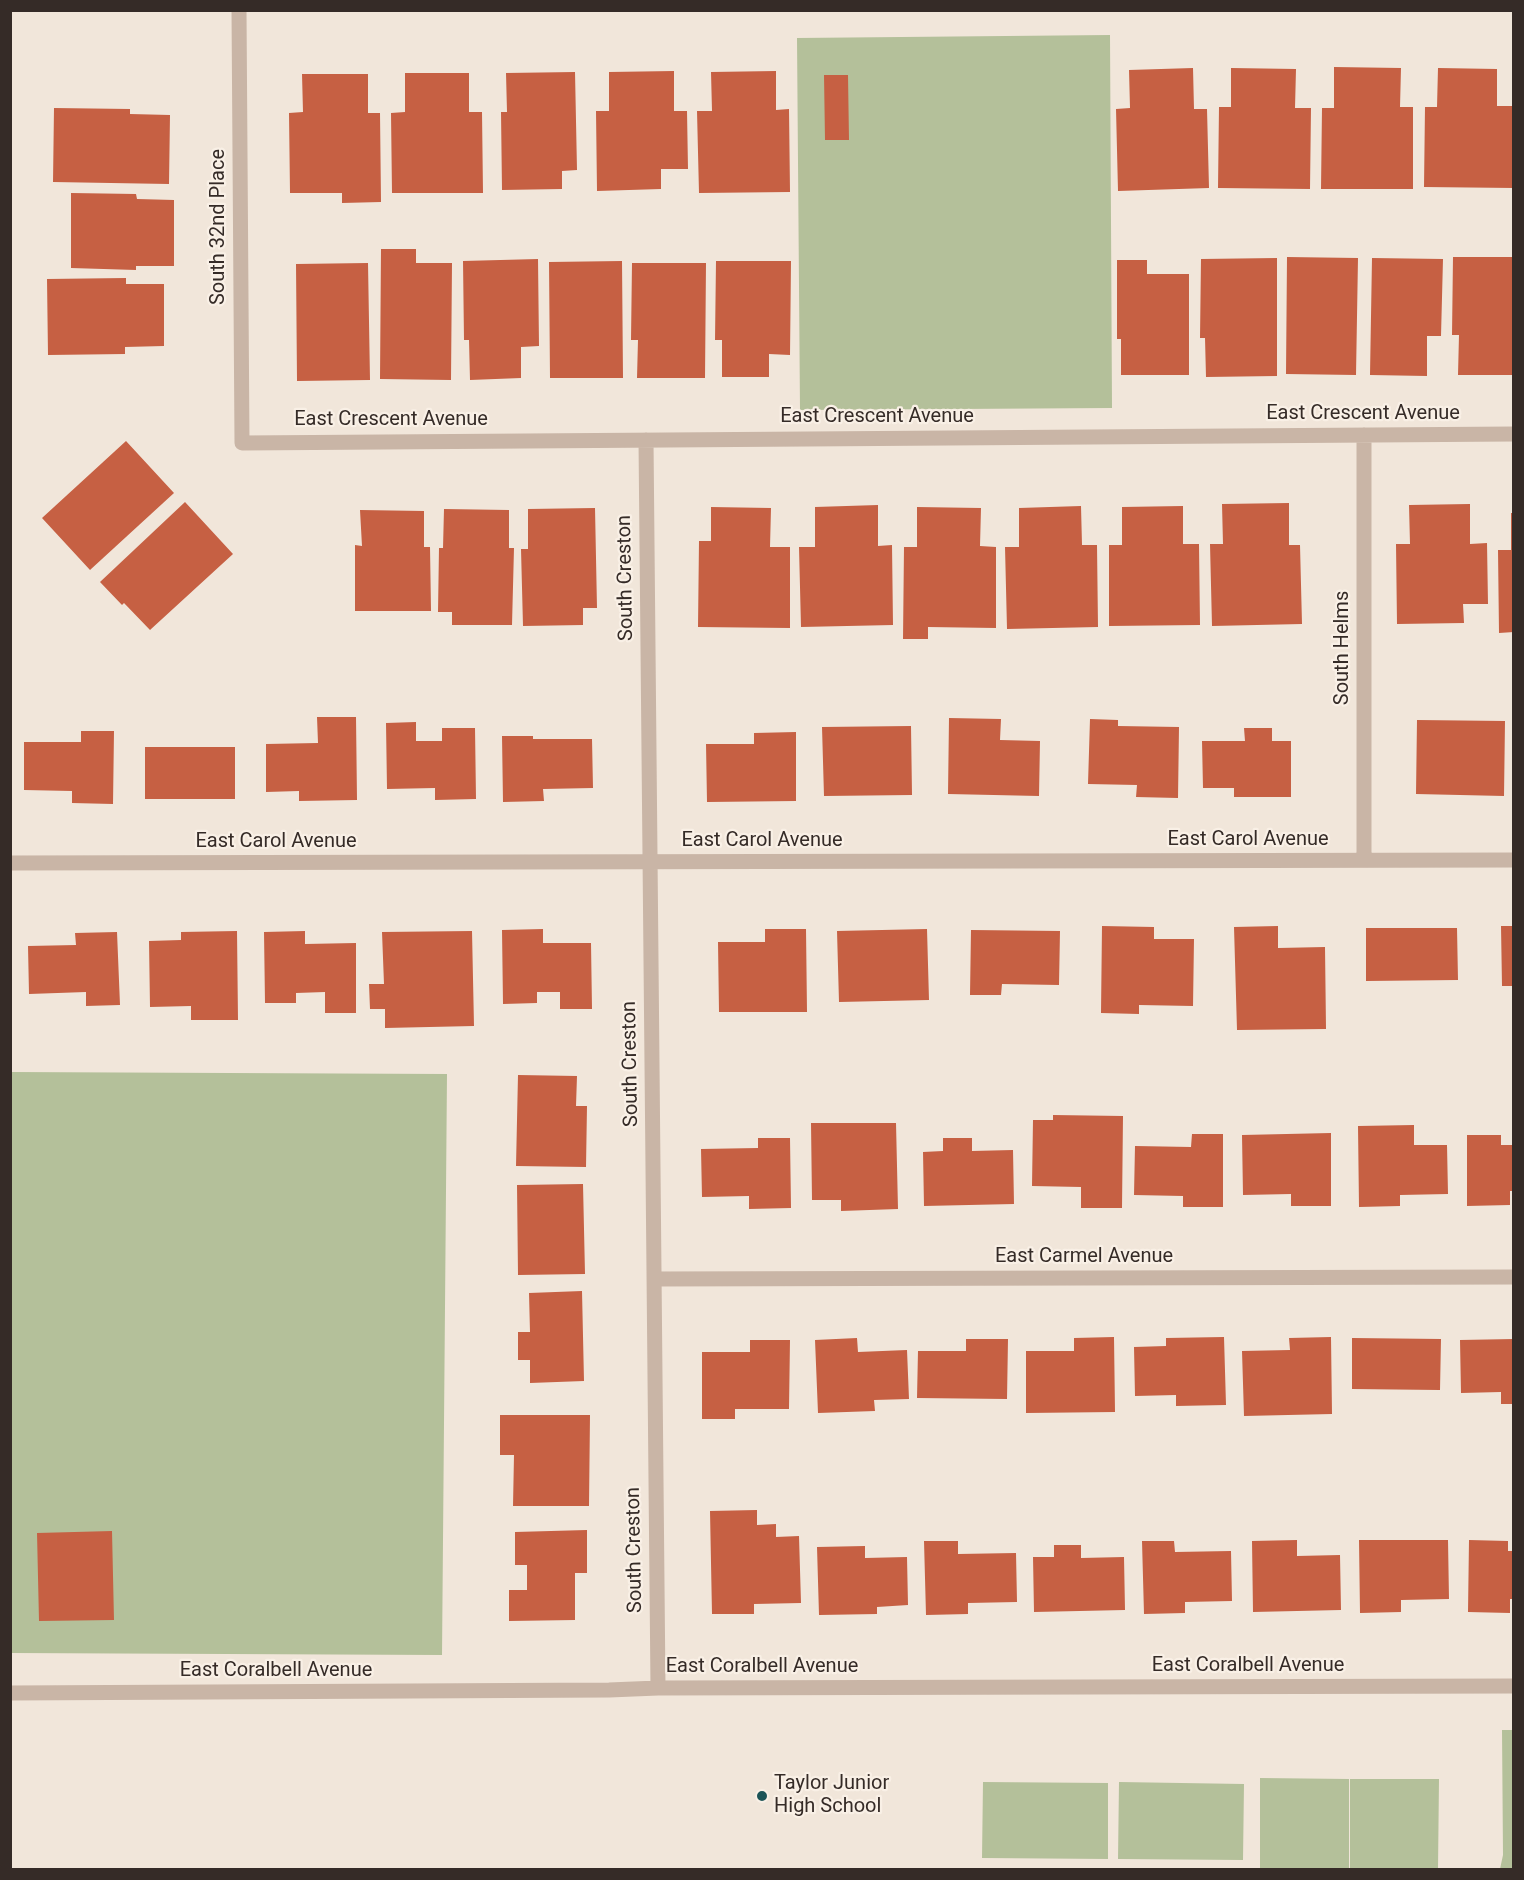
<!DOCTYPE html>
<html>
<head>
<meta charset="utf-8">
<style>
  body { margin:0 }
  #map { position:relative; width:1524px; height:1880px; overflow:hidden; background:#f1e6da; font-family:Roboto,sans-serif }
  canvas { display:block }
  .frame { position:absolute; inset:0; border:12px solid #352b27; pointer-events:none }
</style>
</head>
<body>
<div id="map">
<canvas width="1524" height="1880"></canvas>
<div class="frame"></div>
</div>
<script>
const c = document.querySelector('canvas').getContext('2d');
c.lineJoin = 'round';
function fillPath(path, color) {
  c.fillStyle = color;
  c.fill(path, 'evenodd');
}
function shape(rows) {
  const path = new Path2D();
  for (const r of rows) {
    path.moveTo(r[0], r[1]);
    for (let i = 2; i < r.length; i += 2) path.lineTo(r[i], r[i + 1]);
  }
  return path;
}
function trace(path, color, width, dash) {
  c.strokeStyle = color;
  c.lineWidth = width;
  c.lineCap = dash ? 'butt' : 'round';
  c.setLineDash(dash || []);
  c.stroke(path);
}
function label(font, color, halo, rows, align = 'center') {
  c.font = font + ' Roboto,sans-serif';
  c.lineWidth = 4.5;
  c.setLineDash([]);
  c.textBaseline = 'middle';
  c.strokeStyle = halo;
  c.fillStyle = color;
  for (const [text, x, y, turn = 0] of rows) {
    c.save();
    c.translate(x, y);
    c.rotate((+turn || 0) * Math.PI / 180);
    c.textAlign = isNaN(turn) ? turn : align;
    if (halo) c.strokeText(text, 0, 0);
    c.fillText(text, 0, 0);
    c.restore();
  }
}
const green = shape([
  [1110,35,1112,408,800,410,797,38],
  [11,1072,447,1074,442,1655,11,1653],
  [1502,1730,1513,1730,1513,1869,1500,1869,1503,1855],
  [1260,1778,1349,1779,1349,1869,1260,1869],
  [1350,1779,1439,1779,1438,1869,1350,1869],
  [983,1782,1108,1783,1108,1859,982,1858],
  [1119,1782,1244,1784,1243,1860,1118,1859]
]);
const building = shape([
  [1334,67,1401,68,1400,107,1413,107,1413,189,1321,189,1322,108,1334,108],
  [1193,68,1194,109,1207,109,1209,188,1118,191,1116,109,1130,108,1129,70],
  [1231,68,1296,69,1295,108,1311,108,1310,189,1218,188,1219,107,1231,107],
  [1438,68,1497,69,1497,106,1514,106,1514,188,1424,187,1425,107,1437,107],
  [674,71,674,111,687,111,688,169,661,169,661,189,597,191,596,111,609,111,609,72],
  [776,71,776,110,789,109,790,192,699,193,697,111,712,111,711,72],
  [575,72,577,170,562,171,562,189,502,190,501,112,507,112,506,73],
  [405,73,469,73,469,112,482,112,483,193,392,193,391,113,405,112],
  [302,74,368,74,368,113,380,113,381,202,342,203,342,193,290,193,289,113,303,112],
  [824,75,848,75,849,140,825,140],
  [54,108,130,109,130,114,170,115,169,184,53,182],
  [71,193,136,194,137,199,174,200,174,266,136,266,136,270,71,268],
  [381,249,416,249,416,263,452,263,451,380,380,379],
  [1287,257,1358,258,1356,375,1286,374],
  [1453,257,1514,257,1514,375,1458,375,1459,335,1452,335],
  [1277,258,1277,376,1206,377,1205,338,1200,338,1201,259],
  [1372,258,1443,259,1441,336,1427,336,1427,376,1370,375],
  [538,259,539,346,521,347,521,378,470,380,469,340,464,340,463,261],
  [1117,260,1147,260,1147,274,1189,274,1189,375,1121,375,1121,339,1117,339],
  [622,261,623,378,550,378,549,262],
  [716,261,791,261,790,355,769,354,769,377,722,377,722,340,715,340],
  [368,263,370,380,297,381,296,264],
  [632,263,706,263,705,378,637,378,638,340,631,340],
  [126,278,126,284,164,284,164,346,125,347,125,354,48,355,47,279],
  [126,441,174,493,90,570,42,518],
  [185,502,233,554,150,630,124,603,122,605,100,582],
  [1289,503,1289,545,1300,545,1302,624,1212,626,1210,544,1223,544,1222,504],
  [1470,504,1470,544,1487,543,1488,604,1463,604,1464,623,1397,624,1396,544,1410,544,1409,505],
  [878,505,878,546,892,545,893,625,801,627,799,547,815,547,815,507],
  [1081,506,1082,545,1097,545,1098,627,1007,629,1005,547,1019,547,1019,508],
  [1183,506,1183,544,1199,544,1200,625,1109,626,1109,545,1122,545,1122,507],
  [711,507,771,508,770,547,790,547,790,628,698,627,699,541,711,541],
  [917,507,981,508,980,546,996,547,996,628,928,627,928,639,903,639,904,547,917,547],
  [595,508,597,608,583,608,583,625,523,626,521,549,528,549,528,509],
  [444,509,509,510,509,548,514,548,512,625,452,625,452,612,438,612,439,548,443,548],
  [360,510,424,511,424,547,430,547,431,611,355,611,355,545,362,546],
  [1511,513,1514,513,1514,632,1499,633,1498,550,1511,550],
  [317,717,356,717,357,800,299,801,299,791,266,792,266,744,318,743],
  [949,718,1001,719,1000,740,1040,741,1039,796,948,794],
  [1090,719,1118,720,1118,726,1179,727,1178,798,1136,797,1137,785,1088,784],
  [1417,720,1505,721,1504,796,1416,794],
  [416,722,416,741,442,741,442,728,475,728,476,799,435,800,435,788,387,789,386,723],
  [911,726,912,795,824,796,822,727],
  [1244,728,1272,728,1272,741,1291,741,1291,797,1234,797,1234,788,1203,788,1202,741,1245,741],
  [81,731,114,731,113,804,72,803,72,791,24,790,24,742,81,742],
  [796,732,796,801,707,802,706,744,754,744,754,733],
  [502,736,533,736,533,739,592,739,593,788,543,789,544,801,503,802],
  [145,747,235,747,235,799,145,799],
  [1102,926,1154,927,1154,939,1194,939,1193,1006,1139,1005,1139,1014,1101,1013],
  [1278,926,1278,948,1325,947,1326,1029,1237,1030,1234,927],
  [1501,926,1514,926,1514,986,1502,986],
  [1366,928,1457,928,1458,980,1366,981],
  [543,929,543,943,591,943,592,1009,560,1009,560,992,537,992,537,1003,503,1004,502,930],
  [765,929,806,929,807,1012,719,1012,718,942,765,942],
  [927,929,929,1000,839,1002,837,931],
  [971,930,1060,931,1059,985,1002,984,1001,995,970,995],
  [237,931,238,1020,191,1020,191,1006,150,1007,149,941,181,940,181,932],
  [305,931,305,944,356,943,356,1013,325,1013,325,992,296,993,296,1003,265,1003,264,932],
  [472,931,474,1026,385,1028,385,1009,370,1009,369,984,384,984,382,932],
  [117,932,120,1005,86,1006,86,992,29,994,28,946,76,945,75,933],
  [518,1075,577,1076,576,1106,587,1106,586,1167,516,1166],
  [1053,1115,1123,1116,1122,1208,1081,1208,1081,1187,1032,1186,1033,1120,1053,1120],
  [811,1123,896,1123,898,1209,841,1211,841,1200,812,1200],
  [1414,1125,1414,1145,1447,1145,1448,1194,1400,1195,1400,1206,1359,1207,1358,1126],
  [1331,1133,1331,1206,1291,1206,1291,1194,1243,1195,1242,1135],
  [1192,1134,1223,1134,1223,1207,1183,1207,1183,1196,1134,1195,1135,1146,1191,1147],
  [1467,1135,1501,1135,1501,1145,1514,1145,1514,1191,1510,1191,1510,1205,1467,1206],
  [758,1138,790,1138,791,1208,749,1209,749,1196,702,1197,701,1149,758,1148],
  [943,1138,972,1138,972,1151,1013,1150,1014,1204,924,1206,923,1152,943,1151],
  [583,1184,585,1274,518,1275,517,1185],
  [582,1291,584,1381,530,1383,530,1360,518,1360,518,1332,530,1332,529,1293],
  [1114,1337,1115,1412,1026,1413,1026,1351,1074,1351,1074,1338],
  [1224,1337,1226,1405,1176,1406,1176,1395,1135,1396,1134,1347,1166,1346,1166,1338],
  [1331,1337,1332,1414,1244,1416,1242,1351,1290,1350,1289,1338],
  [857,1338,858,1352,907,1350,909,1399,874,1400,875,1411,818,1413,815,1340],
  [1352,1338,1441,1339,1440,1390,1352,1389],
  [966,1339,1008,1339,1007,1399,917,1398,918,1351,966,1351],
  [1514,1339,1514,1404,1501,1404,1501,1392,1461,1393,1460,1340],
  [750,1340,790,1340,789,1409,735,1409,735,1419,702,1419,702,1352,750,1352],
  [500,1415,590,1415,589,1506,513,1506,514,1455,500,1455],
  [757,1510,757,1525,776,1524,776,1537,799,1536,801,1603,754,1604,754,1614,712,1614,710,1511],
  [587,1530,587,1573,575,1573,575,1620,509,1621,509,1590,527,1590,527,1565,515,1565,515,1532],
  [112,1531,114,1620,39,1621,37,1533],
  [1297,1540,1297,1556,1340,1555,1341,1610,1253,1612,1252,1541],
  [1359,1540,1448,1540,1449,1599,1401,1600,1401,1612,1360,1613],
  [1469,1540,1508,1541,1508,1551,1514,1551,1514,1599,1510,1599,1510,1613,1468,1612],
  [924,1541,958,1541,958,1554,1016,1553,1017,1602,968,1603,968,1614,926,1615],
  [1142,1541,1174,1541,1175,1552,1231,1551,1232,1601,1185,1602,1185,1613,1144,1614],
  [1054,1545,1081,1545,1081,1558,1124,1557,1125,1610,1034,1612,1033,1557,1054,1557],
  [865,1546,865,1558,907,1557,908,1605,877,1607,877,1614,819,1615,817,1547]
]);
const minor = shape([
  [239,10,242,443,1514,434],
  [646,440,658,1688],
  [1364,860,1364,435],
  [10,863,1514,860],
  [654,1279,1514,1277],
  [10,1693,609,1690,658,1688,1514,1686]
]);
const markers = [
  [762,1796,6,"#1c5457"]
];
const streetNames = [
  ["South 32nd Place",219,227,-90],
  ["East Crescent Avenue",1363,414],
  ["East Crescent Avenue",877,417],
  ["East Crescent Avenue",391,420],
  ["South Creston",626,578,-91],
  ["South Helms",1343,648,-90],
  ["East Carol Avenue",1248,840],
  ["East Carol Avenue",762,841],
  ["East Carol Avenue",276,842],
  ["South Creston",631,1064,-91],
  ["East Carmel Avenue",1084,1257],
  ["South Creston",635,1550,-91],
  ["East Coralbell Avenue",1248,1666],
  ["East Coralbell Avenue",762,1667],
  ["East Coralbell Avenue",276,1671]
];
const poiNames = [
  ["Taylor Junior",774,1784],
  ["High School",774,1807]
];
fillPath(green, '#b4c09a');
fillPath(building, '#c66043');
trace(minor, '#c9b5a6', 15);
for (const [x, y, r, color] of markers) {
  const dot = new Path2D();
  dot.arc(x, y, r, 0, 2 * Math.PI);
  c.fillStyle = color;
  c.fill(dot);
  trace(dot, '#f9f0e6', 2);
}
label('20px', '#352b27', '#f9f0e6', streetNames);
label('20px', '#352b27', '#f9f0e6', poiNames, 'left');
</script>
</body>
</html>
